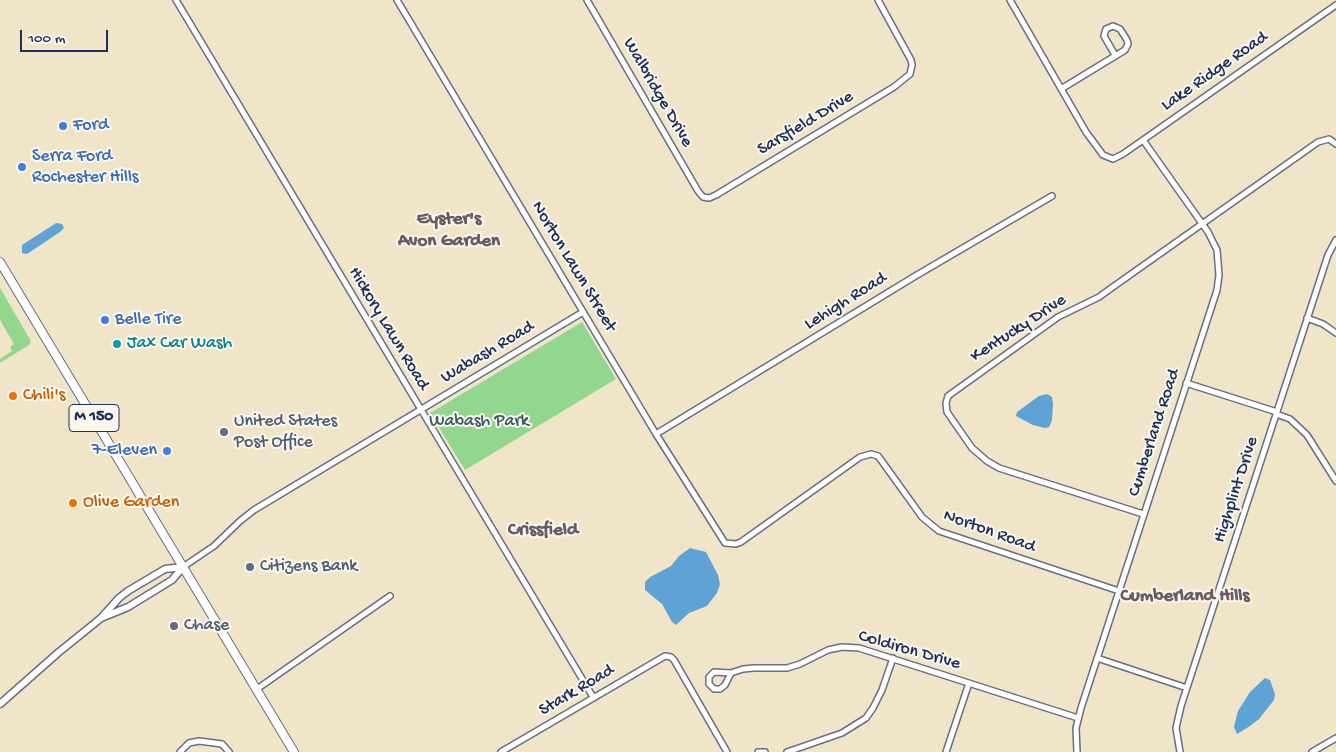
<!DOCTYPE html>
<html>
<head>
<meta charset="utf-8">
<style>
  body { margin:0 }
  #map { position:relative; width:1336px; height:752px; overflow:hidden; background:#f1e5c9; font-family:"Gochi Hand",sans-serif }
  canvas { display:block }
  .scale { position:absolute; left:20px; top:30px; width:88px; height:22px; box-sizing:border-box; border:2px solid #1b2f5e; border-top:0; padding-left:6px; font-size:15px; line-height:18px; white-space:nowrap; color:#1b2f5e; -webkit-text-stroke:4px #fbf7ec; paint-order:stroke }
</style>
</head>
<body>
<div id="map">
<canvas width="1336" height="752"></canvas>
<div class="scale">100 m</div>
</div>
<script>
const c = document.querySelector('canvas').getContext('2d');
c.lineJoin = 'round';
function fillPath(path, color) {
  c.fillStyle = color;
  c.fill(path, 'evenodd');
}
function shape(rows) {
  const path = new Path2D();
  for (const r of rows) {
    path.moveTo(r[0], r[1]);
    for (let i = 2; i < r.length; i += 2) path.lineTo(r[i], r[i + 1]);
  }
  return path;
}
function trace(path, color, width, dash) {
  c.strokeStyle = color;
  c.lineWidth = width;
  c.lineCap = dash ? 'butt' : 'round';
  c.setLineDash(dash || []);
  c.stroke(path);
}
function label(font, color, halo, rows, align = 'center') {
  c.font = font + ' "Gochi Hand",sans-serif';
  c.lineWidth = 4;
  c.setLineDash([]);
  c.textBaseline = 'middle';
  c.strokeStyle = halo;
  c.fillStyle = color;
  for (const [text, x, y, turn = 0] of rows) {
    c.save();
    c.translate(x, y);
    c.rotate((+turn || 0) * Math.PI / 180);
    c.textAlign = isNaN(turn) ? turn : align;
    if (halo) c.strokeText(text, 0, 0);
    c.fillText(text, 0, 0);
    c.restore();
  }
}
const green = shape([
  [0,288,31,341,29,345,0,363,0,359,12,351,10,347,14,344,0,320],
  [582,322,616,379,465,470,430,413]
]);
const water = shape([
  [56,223,62,224,64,228,60,232,27,254,22,253,22,245],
  [1047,394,1052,397,1053,404,1052,420,1049,427,1045,428,1033,425,1016,416,1017,412,1039,396],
  [690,548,706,552,718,575,720,584,717,593,707,606,689,613,676,625,672,622,662,604,645,590,645,582,650,577,671,566,679,556],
  [1265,678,1270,680,1275,694,1274,700,1259,719,1250,726,1237,734,1234,727,1238,711,1250,692]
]);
const minor = shape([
  [176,0,593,697],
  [397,0,656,434,725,543,736,544,741,542,860,457,871,454,878,456,881,460,922,517,939,531,1119,591],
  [587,0,698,191,703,197,709,198,716,195,894,87,910,74,912,65,911,60,878,0],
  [1010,0,1086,132,1103,155,1113,159,1123,154,1336,5],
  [1061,89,1125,50,1128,44,1127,40,1120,29,1113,26,1106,29,1104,36,1115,55],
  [1307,318,1323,324,1336,333],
  [1186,383,1277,412],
  [1276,414,1290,419,1307,435,1336,481],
  [656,434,917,275,1052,196],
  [1143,514,999,468,987,461,972,448,947,412,946,403,948,396,1058,317,1099,297,1110,289,1318,142,1329,139,1336,144],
  [183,567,214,546,240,521,254,510,583,312],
  [1097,658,1187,688],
  [731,673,725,685,720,689,714,689,709,684,709,677,714,672,731,673,743,669,754,668,787,668,800,664,828,650,842,647,859,648,1078,718],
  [257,689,390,596],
  [180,752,189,743,199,741,222,744,229,752],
  [501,752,665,656,671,657,674,660,727,752],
  [758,752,765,752],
  [787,752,842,733,866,718,873,708,882,690,893,658],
  [946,752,969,683],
  [1077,752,1076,728,1081,708,1205,327,1217,290,1219,275,1217,250,1208,232,1143,140],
  [1180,752,1176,728,1181,706,1328,255,1336,240],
  [1312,752,1336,738]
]);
const tertiary = shape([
  [102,617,119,598,128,591,165,569,183,567],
  [0,704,59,652,95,623,101,618,128,607,172,580,183,567]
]);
const primary = shape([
  [0,262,294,752]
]);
const markers = [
  [63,126,5,"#3f7fe0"],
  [22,167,5,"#3f7fe0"],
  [105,320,5,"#3f7fe0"],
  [117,344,5,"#0f9aa8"],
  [13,396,5,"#e8710a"],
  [224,432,5,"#5c6f8a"],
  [167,451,5,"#3f7fe0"],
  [73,503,5,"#e8710a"],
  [250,567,5,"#5c6f8a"],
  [174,626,5,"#5c6f8a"]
];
const shields = [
  [94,418,50]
];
const shieldNames = [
  ["M 150",94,418]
];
const streetNames = [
  ["Lake Ridge Road",1215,72,-35],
  ["Walbridge Drive",657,93,60],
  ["Sarsfield Drive",806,124,-31],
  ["Norton Lawn Street",573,267,59],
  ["Lehigh Road",846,302,-32],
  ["Hickory Lawn Road",388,329,59],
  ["Kentucky Drive",1019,329,-33],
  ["Wabash Road",488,353,-31],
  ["Cumberland Road",1155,433,-72],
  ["Highplint Drive",1237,490,-72],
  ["Norton Road",989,532,20],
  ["Coldiron Drive",909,651,16],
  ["Stark Road",577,691,-31]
];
const shopNames = [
  ["Ford",73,126],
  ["Serra Ford",32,157],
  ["Rochester Hills",32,178],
  ["Belle Tire",115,320],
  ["7-Eleven",157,451,"right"]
];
const cultureNames = [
  ["Jax Car Wash",127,344]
];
const foodNames = [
  ["Chili's",23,396],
  ["Olive Garden",83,503]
];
const serviceNames = [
  ["United States",234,422],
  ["Post Office",234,443],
  ["Citizens Bank",260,567],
  ["Chase",184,626]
];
const parkNames = [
  ["Wabash Park",479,422]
];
const neighbourhoodNames = [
  ["Eyster's",449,220],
  ["Avon Garden",449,242],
  ["Crissfield",543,531],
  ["Cumberland Hills",1185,597]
];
fillPath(green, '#92d68f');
fillPath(water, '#5fa3d4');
trace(minor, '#666f83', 8);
trace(tertiary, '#666f83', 9);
trace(primary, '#666f83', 10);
trace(minor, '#fff', 5);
trace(tertiary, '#fff', 6);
trace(primary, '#fff', 8);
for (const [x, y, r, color] of markers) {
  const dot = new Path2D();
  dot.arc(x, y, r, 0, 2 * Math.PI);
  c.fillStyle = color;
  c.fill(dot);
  trace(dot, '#fbf7ec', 2);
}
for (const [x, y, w] of shields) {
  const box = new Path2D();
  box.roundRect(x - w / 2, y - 13.5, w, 27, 4);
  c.fillStyle = '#fbf7ec';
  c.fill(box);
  trace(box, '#1b2f5e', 1);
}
label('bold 16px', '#1b2f5e', null, shieldNames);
label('18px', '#1b2f5e', '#fbf7ec', streetNames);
label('18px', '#366cbe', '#fbf7ec', shopNames, 'left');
label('18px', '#0d838f', '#fbf7ec', cultureNames, 'left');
label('18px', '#c56008', '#fbf7ec', foodNames, 'left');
label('18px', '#4e5e75', '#fbf7ec', serviceNames, 'left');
label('18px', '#39596a', '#fbf7ec', parkNames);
label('bold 19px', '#665c65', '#fbf7ec', neighbourhoodNames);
</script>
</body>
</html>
